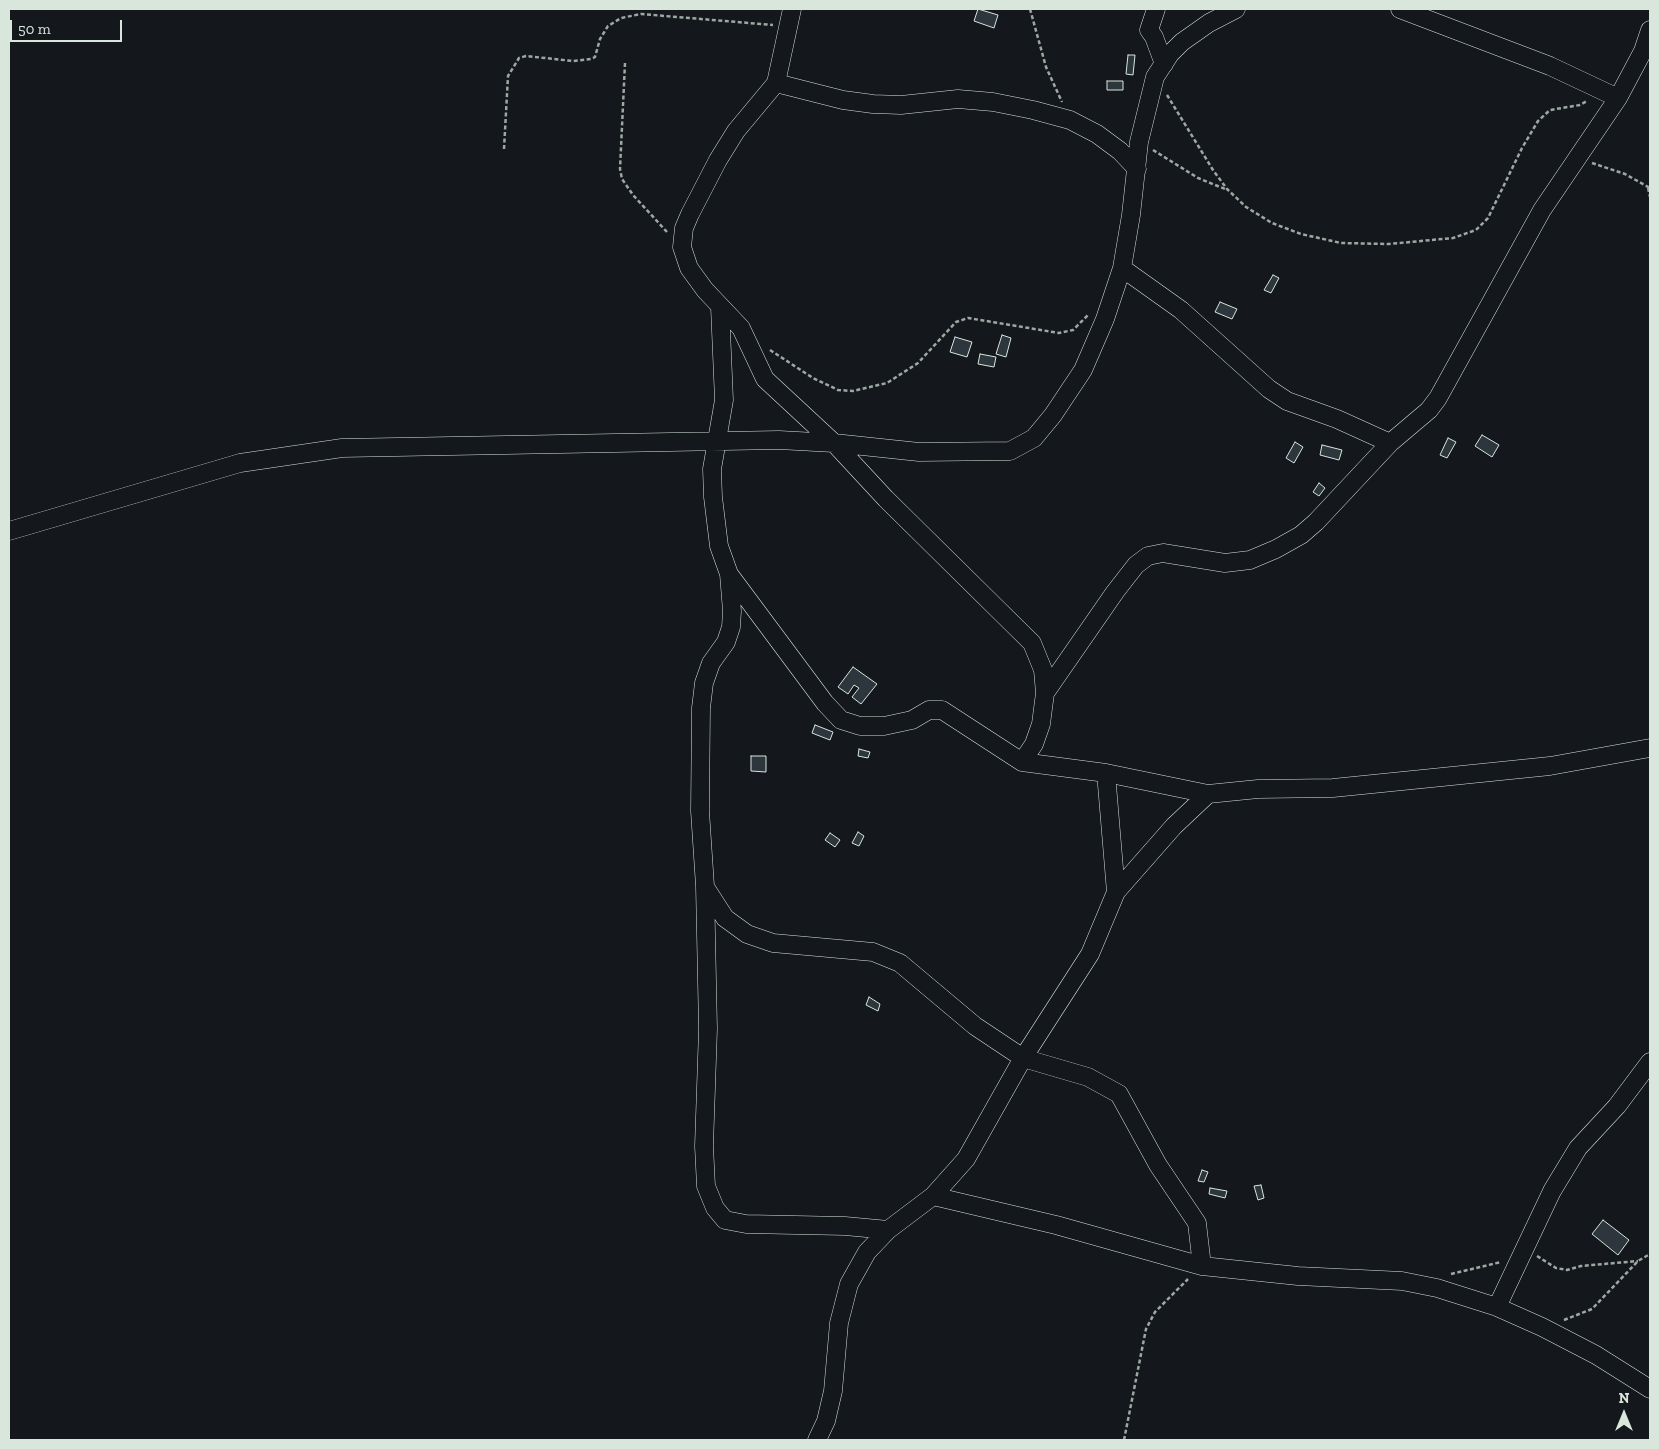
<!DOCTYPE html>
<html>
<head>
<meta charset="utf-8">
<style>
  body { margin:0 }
  #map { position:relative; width:1659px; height:1449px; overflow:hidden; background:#14181c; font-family:"Zilla Slab",serif }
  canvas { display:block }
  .frame { position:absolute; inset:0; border:10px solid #d8e6dc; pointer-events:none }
  .north { position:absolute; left:1599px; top:1389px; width:50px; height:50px; -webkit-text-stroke:4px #14181c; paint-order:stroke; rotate:0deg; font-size:14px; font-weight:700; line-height:20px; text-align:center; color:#d8e6dc }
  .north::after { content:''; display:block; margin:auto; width:18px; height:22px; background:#d8e6dc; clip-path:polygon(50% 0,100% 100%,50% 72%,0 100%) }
  .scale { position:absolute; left:10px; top:20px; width:112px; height:22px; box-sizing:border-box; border:2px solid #d8e6dc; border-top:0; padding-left:6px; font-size:15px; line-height:18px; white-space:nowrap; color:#d8e6dc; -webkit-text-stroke:4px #14181c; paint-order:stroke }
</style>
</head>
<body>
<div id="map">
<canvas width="1659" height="1449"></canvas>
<div class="frame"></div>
<div class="north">N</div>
<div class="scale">50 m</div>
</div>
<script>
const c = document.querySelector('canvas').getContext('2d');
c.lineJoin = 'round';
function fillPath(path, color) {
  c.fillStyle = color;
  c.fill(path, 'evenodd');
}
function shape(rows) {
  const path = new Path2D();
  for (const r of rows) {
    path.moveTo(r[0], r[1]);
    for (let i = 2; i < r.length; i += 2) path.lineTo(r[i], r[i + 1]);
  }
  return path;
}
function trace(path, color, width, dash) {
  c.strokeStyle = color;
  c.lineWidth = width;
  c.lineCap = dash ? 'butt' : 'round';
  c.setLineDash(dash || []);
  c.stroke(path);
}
const building = shape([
  [978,9,998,15,994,28,974,21,978,9],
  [1128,55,1135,55,1133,75,1126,74,1128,55],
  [1107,81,1123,81,1123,90,1107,90,1107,81],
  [1273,275,1279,278,1271,293,1264,290,1273,275],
  [1220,302,1237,309,1232,319,1215,312,1220,302],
  [1002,335,1011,338,1006,357,996,354,1002,335],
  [955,337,972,342,967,357,950,352,955,337],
  [980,354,996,357,994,367,978,364,980,354],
  [1482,435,1499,445,1492,457,1475,446,1482,435],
  [1448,438,1456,442,1447,458,1440,455,1448,438],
  [1295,442,1303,447,1294,463,1286,458,1295,442],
  [1322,445,1342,450,1339,460,1320,455,1322,445],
  [1319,483,1325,488,1319,496,1313,492,1319,483],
  [853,667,877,684,861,704,852,697,859,688,854,685,848,694,838,687,853,667],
  [815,725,833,732,830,740,812,733,815,725],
  [859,749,870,752,868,758,858,756,859,749],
  [751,756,766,756,766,772,751,771,751,756],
  [858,832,864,836,859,846,852,843,858,832],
  [830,833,840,840,835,847,825,840,830,833],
  [869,997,880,1004,878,1011,866,1005,869,997],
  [1202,1170,1208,1172,1204,1182,1198,1181,1202,1170],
  [1261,1185,1264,1198,1258,1200,1254,1186,1261,1185],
  [1210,1188,1227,1191,1225,1198,1209,1194,1210,1188],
  [1603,1220,1629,1240,1618,1255,1592,1234,1603,1220]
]);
const path = shape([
  [1030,9,1046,67,1062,102],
  [625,63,620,169,622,179,633,195,667,232],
  [1167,95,1213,170,1227,189,1246,207,1272,223,1301,234,1341,243,1389,244,1453,238,1476,230,1488,218,1522,148,1538,121,1550,110,1580,105,1587,101],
  [504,149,508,76,519,58,526,56,573,61,591,59,595,57,600,39,608,26,621,18,641,14,773,25],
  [1153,150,1198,178,1225,189],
  [1592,163,1625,174,1650,188],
  [1648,188,1650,197],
  [770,350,813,378,838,390,853,391,887,383,918,363,956,322,968,318,1059,333,1073,330,1088,315],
  [1537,1256,1556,1268,1567,1270,1581,1266,1638,1261],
  [1451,1274,1501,1262],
  [1564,1320,1592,1309,1638,1261,1650,1254],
  [1124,1440,1146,1329,1155,1312,1188,1279]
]);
const minor = shape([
  [792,9,776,83,736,131,718,160,690,214,684,228,682,247,689,268,705,290,741,328,765,379,834,443,886,499,1032,643,1043,670,1045,693,1041,724,1034,744,1022,762],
  [1156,9,1149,30,1154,37,1164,64],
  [1400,9,1550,66,1618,98],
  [776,83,843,100,873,104,901,105,958,99,993,102,1033,110,1070,120,1097,134,1120,151,1137,169],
  [1122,268,1181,310,1269,389,1287,401,1337,419,1390,443],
  [720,307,724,400,712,469,713,497,719,546,729,574,732,611,731,627,726,642,711,663,704,683,701,708,700,811,705,886,708,1029,704,1146,706,1186,715,1208,725,1220,746,1224,845,1226,888,1230],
  [9,531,240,463,342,448,779,440,834,443,919,452,1010,451,1034,438,1053,415,1083,370,1105,319,1122,268,1131,215,1139,142,1155,77,1170,54,1182,42,1209,23,1236,9],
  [729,574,825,703,841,720,860,726,884,726,912,720,929,710,942,710,1022,762,1106,773,1208,794],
  [1045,693,1115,592,1136,565,1148,556,1163,553,1225,563,1250,560,1276,549,1301,535,1316,522,1390,443,1429,410,1438,398,1542,210,1618,98,1643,51,1650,30],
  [1106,773,1116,892],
  [705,887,725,918,747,934,773,943,873,952,900,963,975,1026,1023,1058,1088,1077,1119,1094,1158,1165,1197,1223,1202,1266],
  [933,1196,1056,1225,1202,1266,1298,1276,1402,1281,1437,1288,1497,1307,1542,1327,1596,1355,1650,1389],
  [1497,1307,1552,1191,1578,1148,1617,1106,1650,1062],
  [817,1440,826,1421,833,1391,839,1323,849,1284,867,1252,888,1230,933,1196,966,1159,1023,1058,1090,954,1116,892,1174,826,1208,794,1258,789,1333,788,1442,777,1550,766,1650,748]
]);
fillPath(building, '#2c363c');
trace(building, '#d8e6dc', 1);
trace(minor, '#d8e6dc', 19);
trace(path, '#9da8a2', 2.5, [4, 2.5]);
trace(minor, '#14181c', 18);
</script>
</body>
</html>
